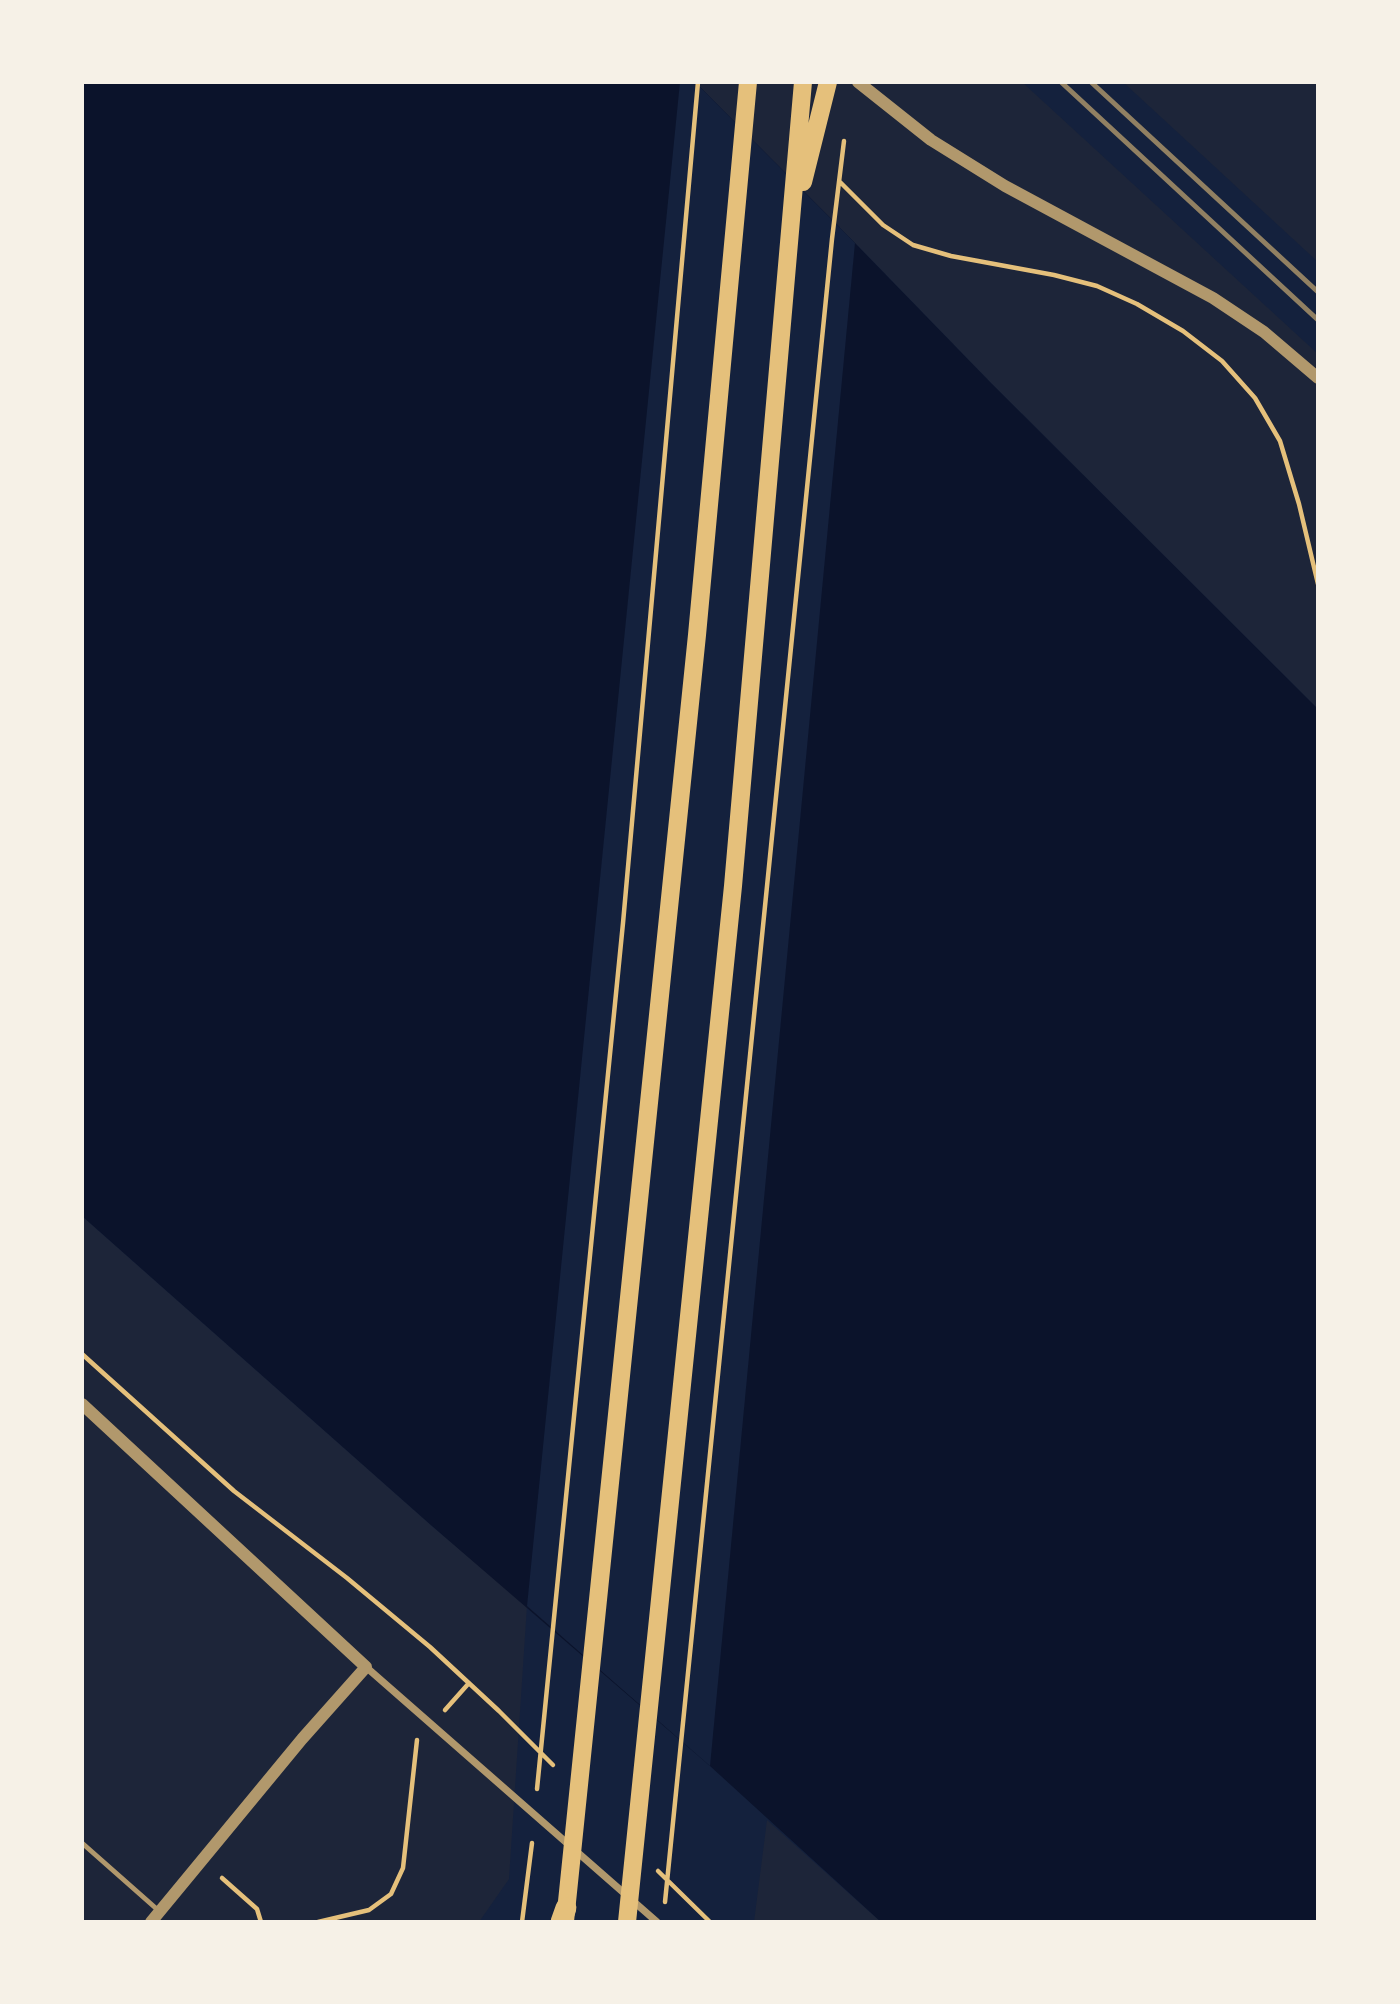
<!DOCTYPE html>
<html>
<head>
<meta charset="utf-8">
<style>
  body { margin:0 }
  #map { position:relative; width:1400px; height:2004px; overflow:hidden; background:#14213d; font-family:Cabin,sans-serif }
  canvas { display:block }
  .frame { position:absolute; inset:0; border:84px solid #f6f1e7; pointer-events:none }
</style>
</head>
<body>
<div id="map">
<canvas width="1400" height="2004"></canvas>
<div class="frame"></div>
</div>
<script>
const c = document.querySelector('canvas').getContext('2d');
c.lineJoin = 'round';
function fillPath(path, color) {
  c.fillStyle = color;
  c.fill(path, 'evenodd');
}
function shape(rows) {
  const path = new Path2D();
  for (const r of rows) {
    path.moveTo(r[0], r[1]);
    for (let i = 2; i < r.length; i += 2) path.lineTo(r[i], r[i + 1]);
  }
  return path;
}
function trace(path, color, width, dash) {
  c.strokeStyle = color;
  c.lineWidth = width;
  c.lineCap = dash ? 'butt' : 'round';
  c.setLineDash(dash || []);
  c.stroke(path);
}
const green = shape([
  [695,82,1022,82,1318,354,1318,709,991,383,855,243],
  [1123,82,1318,82,1318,262],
  [82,1216,432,1526,527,1606,509,1879,479,1922,82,1922],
  [767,1820,881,1922,754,1922]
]);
const water = shape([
  [82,82,695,82,855,243,991,383,1318,709,1318,1922,881,1922,710,1766,432,1526,82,1216]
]);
const pier = shape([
  [680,82,695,82,855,243,710,1766,527,1606]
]);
const path = shape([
  [840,182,883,225,913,245,951,256,1054,275,1097,286,1137,304,1183,331,1222,361,1255,398,1280,441,1299,504,1318,584],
  [82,1354,234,1491,347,1578,430,1647,499,1711,553,1765],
  [445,1710,469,1683],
  [537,1789,623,923,698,82],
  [658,1871,710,1922],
  [222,1878,257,1909,261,1922],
  [665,1902,832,239,844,141],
  [318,1922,369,1910,391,1894,403,1868,417,1740],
  [522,1922,532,1843]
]);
const service = shape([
  [82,1843,159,1911]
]);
const minor = shape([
  [366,1667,657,1922]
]);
const tertiary = shape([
  [858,82,931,140,1005,186,1213,298,1264,332,1318,378],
  [82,1404,366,1667,302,1739,151,1922]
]);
const primary = shape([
  [803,182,828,82],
  [565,1921,697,635,748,82],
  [627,1922,733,886,803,82]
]);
const motorway = shape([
  [561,1922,566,1908]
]);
const rail = shape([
  [1061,82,1318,320],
  [1091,82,1318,292]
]);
fillPath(green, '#1d2539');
fillPath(water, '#0b132b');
fillPath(pier, '#14213d');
trace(path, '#e5c07b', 4.5);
trace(service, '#b1986c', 5);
trace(minor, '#b1986c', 7);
trace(tertiary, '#b1986c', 12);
trace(primary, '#e5c07b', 18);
trace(motorway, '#e5c07b', 21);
trace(rail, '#918062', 5);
</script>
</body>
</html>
